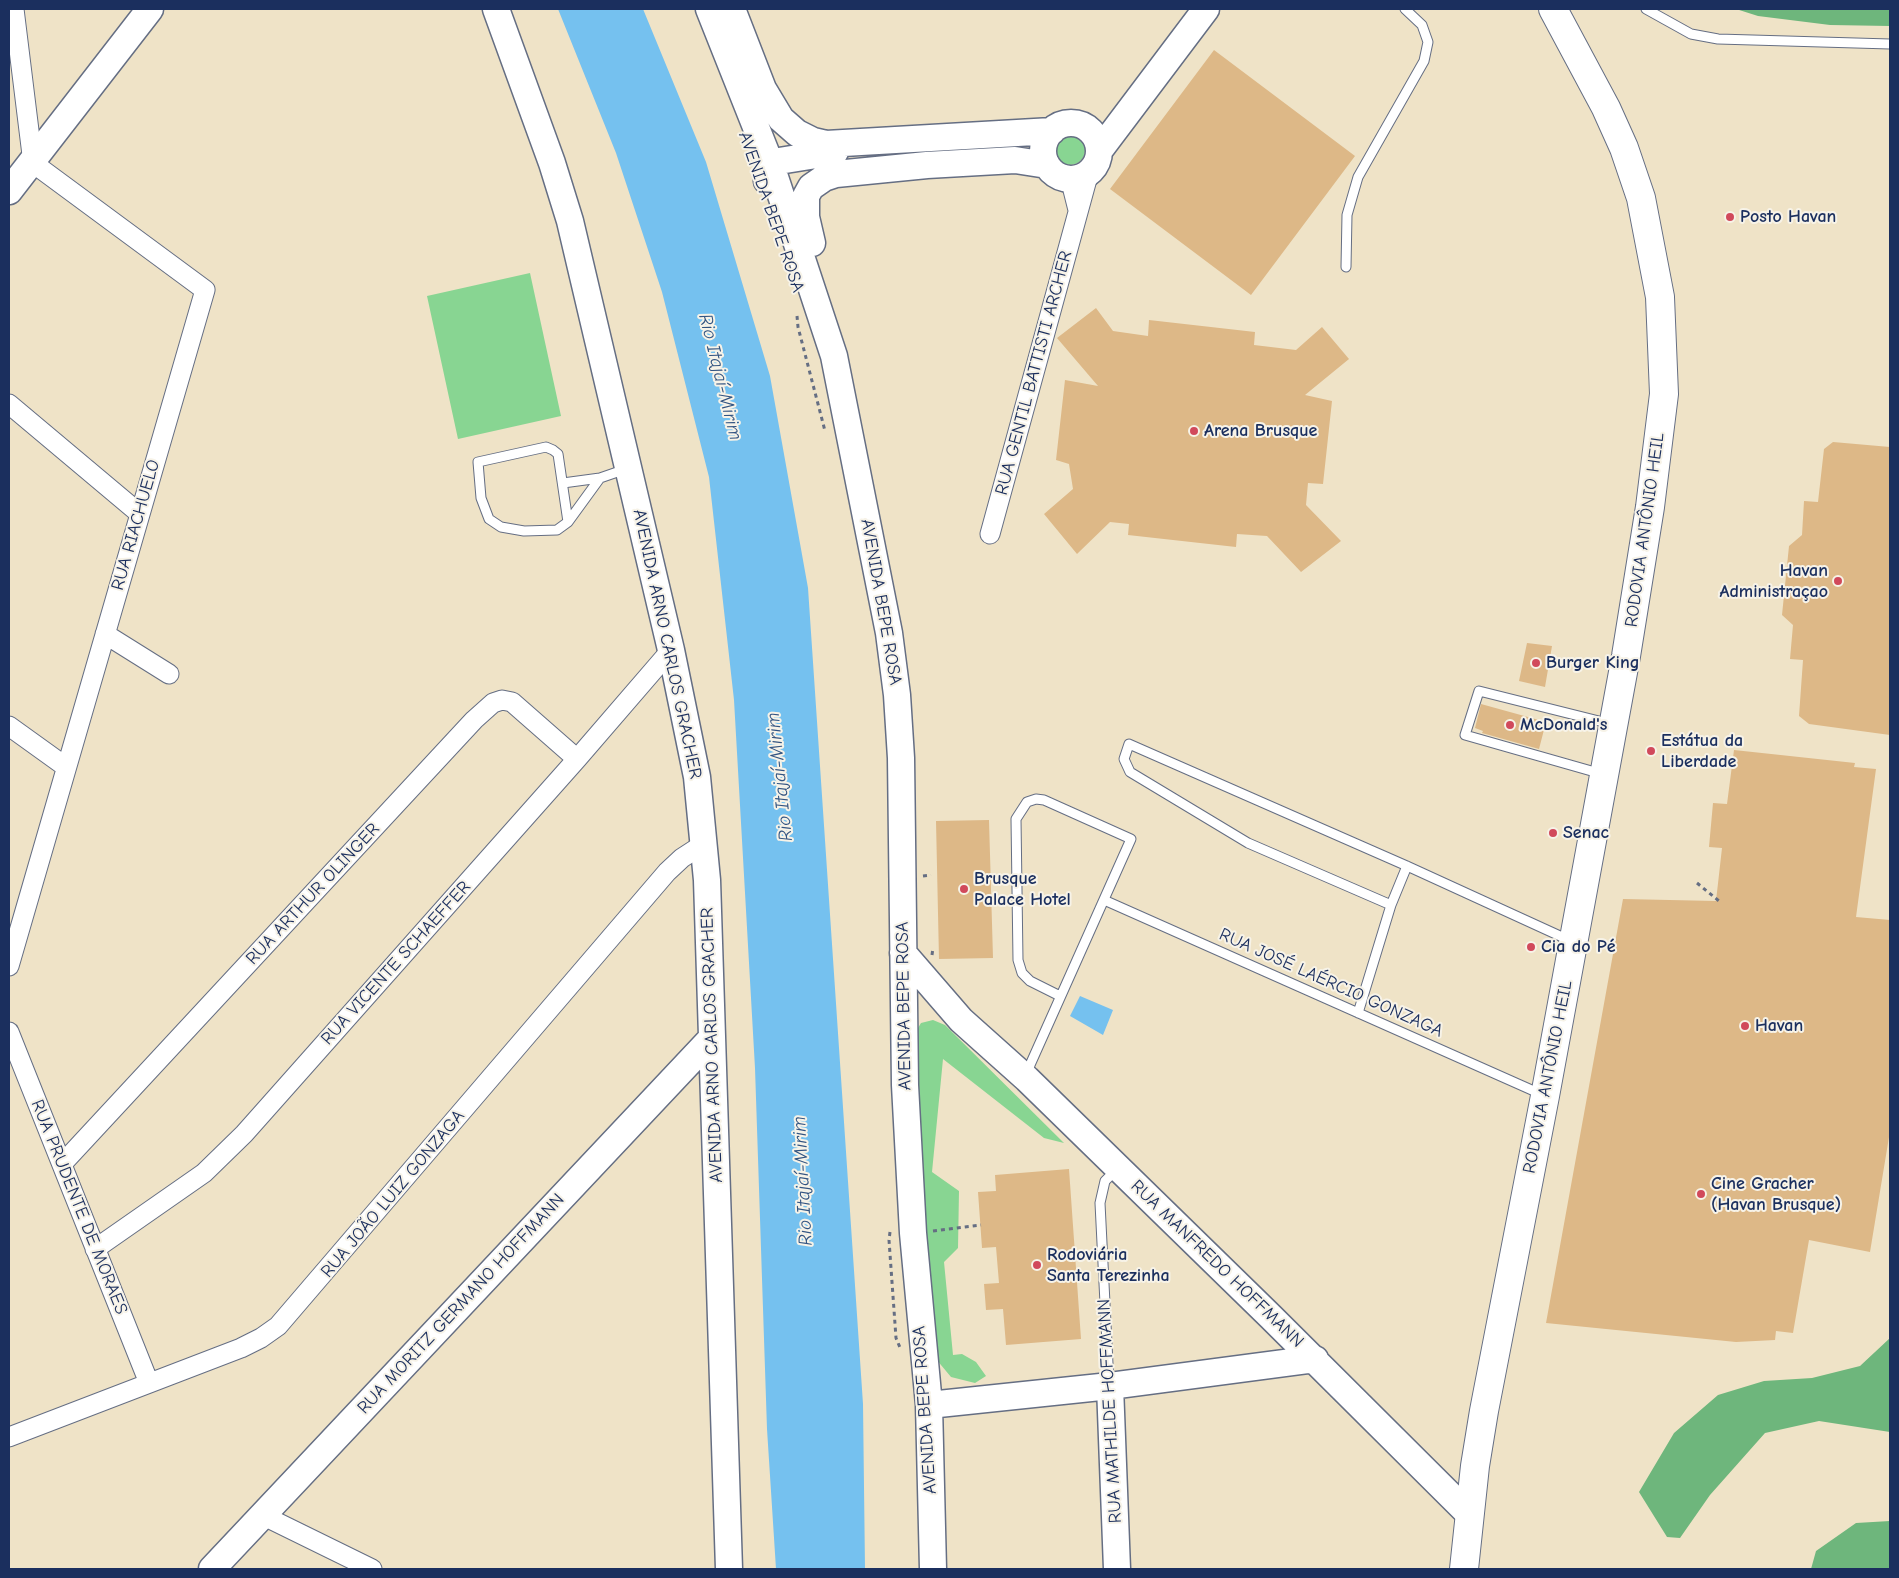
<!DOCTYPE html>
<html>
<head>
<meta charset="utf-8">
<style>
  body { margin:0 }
  #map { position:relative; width:1899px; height:1578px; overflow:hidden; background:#efe3c7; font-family:"Comic Neue",sans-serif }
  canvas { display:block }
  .frame { position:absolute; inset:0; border:10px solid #1b2f5e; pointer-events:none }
</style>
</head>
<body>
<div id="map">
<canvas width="1899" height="1578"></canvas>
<div class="frame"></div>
</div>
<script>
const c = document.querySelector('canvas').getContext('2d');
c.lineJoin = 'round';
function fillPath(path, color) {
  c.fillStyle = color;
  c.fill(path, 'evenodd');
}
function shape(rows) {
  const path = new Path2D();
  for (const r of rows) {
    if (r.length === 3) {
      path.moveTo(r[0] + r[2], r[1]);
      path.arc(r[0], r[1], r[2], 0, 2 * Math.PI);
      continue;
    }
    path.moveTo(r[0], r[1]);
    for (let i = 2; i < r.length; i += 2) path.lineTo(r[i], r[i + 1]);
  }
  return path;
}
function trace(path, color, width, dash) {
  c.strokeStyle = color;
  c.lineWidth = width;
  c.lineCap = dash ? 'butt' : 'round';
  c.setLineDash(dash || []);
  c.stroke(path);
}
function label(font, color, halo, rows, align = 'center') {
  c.font = font + ' "Comic Neue",sans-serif';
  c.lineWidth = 4;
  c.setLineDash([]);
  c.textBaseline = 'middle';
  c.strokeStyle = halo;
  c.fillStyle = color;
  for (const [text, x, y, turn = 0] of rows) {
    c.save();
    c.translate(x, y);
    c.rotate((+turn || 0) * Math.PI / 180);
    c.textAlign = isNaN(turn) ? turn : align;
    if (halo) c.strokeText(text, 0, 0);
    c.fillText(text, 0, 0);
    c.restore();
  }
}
const green = shape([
  [1070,150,15],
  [530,273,561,416,458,439,427,296],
  [933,1020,945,1025,1064,1143,1044,1138,943,1059,932,1172,959,1191,958,1248,944,1262,953,1355,962,1354,976,1362,986,1376,975,1383,951,1377,936,1359,932,1342,915,1033,921,1023]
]);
const forest = shape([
  [1736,9,1890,9,1890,26,1830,25,1758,16],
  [1890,1338,1890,1432,1819,1421,1765,1433,1710,1495,1680,1538,1667,1537,1639,1492,1674,1433,1718,1395,1764,1381,1812,1378,1860,1366],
  [1890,1521,1890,1569,1811,1569,1816,1551,1856,1523]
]);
const water = shape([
  [558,9,643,9,706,162,770,376,808,588,863,1404,865,1569,776,1569,767,1429,755,1068,734,700,709,477,662,292,616,153],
  [1080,996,1113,1010,1103,1035,1070,1016]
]);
const building = shape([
  [1214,50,1355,156,1251,295,1110,189],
  [1096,308,1113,331,1148,336,1149,320,1255,332,1254,345,1296,350,1322,327,1349,359,1305,395,1332,401,1323,484,1308,483,1306,505,1341,541,1301,572,1267,536,1237,534,1236,547,1128,535,1129,524,1110,522,1077,554,1044,514,1073,489,1069,464,1056,460,1065,380,1098,386,1057,338],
  [1833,442,1890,447,1890,735,1809,724,1799,716,1803,660,1790,659,1793,625,1782,615,1789,546,1802,535,1804,501,1818,502,1824,449],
  [1527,643,1552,646,1545,687,1519,681],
  [1481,704,1546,722,1539,749,1482,733,1483,731,1475,728],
  [1734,750,1855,763,1854,767,1876,769,1856,917,1890,920,1890,1131,1870,1252,1809,1240,1793,1333,1776,1331,1775,1340,1736,1342,1546,1323,1623,899,1716,901,1722,848,1709,847,1713,803,1727,804],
  [989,820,993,958,939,959,936,821],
  [1069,1169,1081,1339,1006,1345,1003,1309,986,1310,984,1284,999,1283,996,1247,982,1248,978,1192,996,1191,995,1175]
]);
const path = shape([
  [797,316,798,327,825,431],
  [923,876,931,875],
  [1697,883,1719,901],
  [932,955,933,948],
  [933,1231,981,1225],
  [890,1232,889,1240,896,1338,901,1350]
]);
const lane = shape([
  [1646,9,1691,34,1718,39,1890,44],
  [1346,267,1347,215,1358,177,1424,61,1428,42,1422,25,1405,9],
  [563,483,600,478,626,469],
  [568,522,558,454,553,450,546,447,478,462,481,498,489,519,501,527,524,531,557,530,568,522,600,478],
  [1602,774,1465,735,1479,691,1611,724],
  [1104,900,1543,1095],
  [1391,905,1248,843,1130,772,1124,759,1129,744,1407,866,1571,941],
  [1358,1013,1391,905,1407,866],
  [1027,1076,1030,1065,1131,839,1044,800,1036,799,1027,802,1016,819,1018,960,1022,973,1030,981,1060,996],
  [1109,1384,1100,1203,1105,1181,1116,1170]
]);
const street = shape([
  [1070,178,1078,210],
  [9,404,140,514],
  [990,534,1089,172],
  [105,634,169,674],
  [9,726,66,767],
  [9,966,205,290,33,163,14,9],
  [9,1032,149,1383],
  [62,1164,474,720,493,703,502,700,512,702,577,759],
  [95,1249,204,1173,244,1134,577,759,671,650],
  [9,1437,241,1348,261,1338,278,1326,667,872,682,858,702,845],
  [262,1515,372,1569]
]);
const secondary = shape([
  [496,9,552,163,570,221,671,650,697,777,707,880,729,1569],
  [709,9,771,165,834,356,889,633,897,695,901,758,905,1085,913,1233,929,1405,933,1569],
  [732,9,763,89,781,119,797,133,813,141,826,144,1052,131],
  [1071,151,28],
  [1099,151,1206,9],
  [767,181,766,173,770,167,779,161,835,152],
  [9,191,150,9],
  [812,243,806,217,806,196,811,187,824,178,836,174,927,165,1015,160,1047,165],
  [903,953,961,1020,1027,1079,1271,1317,1469,1514],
  [1110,1386,1117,1569],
  [929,1405,1110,1386,1315,1359],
  [212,1569,711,1039]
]);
const primary = shape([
  [1464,1569,1475,1466,1484,1411,1545,1096,1626,656,1650,507,1664,394,1660,297,1641,198,1624,148,1606,108,1553,9]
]);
const markers = [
  [1730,217,5,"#d1495b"],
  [1194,431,5,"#d1495b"],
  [1838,581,5,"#d1495b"],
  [1536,663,5,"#d1495b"],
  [1510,725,5,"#d1495b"],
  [1651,751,5,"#d1495b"],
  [1553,833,5,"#d1495b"],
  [964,889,5,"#d1495b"],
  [1531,947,5,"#d1495b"],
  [1745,1026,5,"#d1495b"],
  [1701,1194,5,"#d1495b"],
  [1037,1265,5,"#d1495b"]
];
const streetNames = [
  ["AVENIDA BEPE ROSA",771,212,71],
  ["RUA GENTIL BATTISTI ARCHER",1034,373,-75],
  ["RUA RIACHUELO",136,525,-74],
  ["RODOVIA ANTÔNIO HEIL",1645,530,-82],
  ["AVENIDA BEPE ROSA",881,602,80],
  ["AVENIDA ARNO CARLOS GRACHER",667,644,78],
  ["RUA ARTHUR OLINGER",313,894,-47],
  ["RUA VICENTE SCHAEFFER",396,963,-48],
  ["RUA JOSÉ LAÉRCIO GONZAGA",1331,983,24],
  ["AVENIDA BEPE ROSA",904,1006,-91],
  ["AVENIDA ARNO CARLOS GRACHER",712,1045,-92],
  ["RODOVIA ANTÔNIO HEIL",1548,1077,-79],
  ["RUA JOÃO LUIZ GONZAGA",393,1194,-50],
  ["RUA PRUDENTE DE MORAES",79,1207,68],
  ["RUA MANFREDO HOFFMANN",1217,1264,44],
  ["RUA MORITZ GERMANO HOFFMANN",461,1304,-47],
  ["AVENIDA BEPE ROSA",925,1410,-94],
  ["RUA MATHILDE HOFFMANN",1110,1411,-93]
];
const poiNames = [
  ["Posto Havan",1740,217],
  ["Arena Brusque",1204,431],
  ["Havan",1828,571,"right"],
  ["Administraçao",1828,592,"right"],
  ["Burger King",1546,663],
  ["McDonald's",1520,725],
  ["Estátua da",1661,741],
  ["Liberdade",1661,762],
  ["Senac",1563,833],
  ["Brusque",974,879],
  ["Palace Hotel",974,900],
  ["Cia do Pé",1541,947],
  ["Havan",1755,1026],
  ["Cine Gracher",1711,1184],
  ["(Havan Brusque)",1711,1205],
  ["Rodoviária",1047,1255],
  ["Santa Terezinha",1047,1276]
];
const waterNames = [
  ["Rio Itajaí-Mirim",720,377,76],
  ["Rio Itajaí-Mirim",780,777,-96],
  ["Rio Itajaí-Mirim",803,1181,-93]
];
fillPath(green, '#88d592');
fillPath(forest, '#6eb67c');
fillPath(water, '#75c1ef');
fillPath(building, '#ddb887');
trace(lane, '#656e83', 11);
trace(street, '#656e83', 21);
trace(secondary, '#656e83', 29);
trace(primary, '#656e83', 30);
trace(path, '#656e83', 3, [4, 4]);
trace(lane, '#fff', 9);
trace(street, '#fff', 19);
trace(secondary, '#fff', 26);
trace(primary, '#fff', 28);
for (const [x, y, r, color] of markers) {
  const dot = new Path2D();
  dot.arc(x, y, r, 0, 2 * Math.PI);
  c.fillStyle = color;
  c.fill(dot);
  trace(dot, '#f7f3e8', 2);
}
label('18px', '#1b2f5e', '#f7f3e8', streetNames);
label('bold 18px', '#1b2f5e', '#f7f3e8', poiNames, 'left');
label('italic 19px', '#325482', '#f7f3e8', waterNames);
</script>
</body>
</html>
